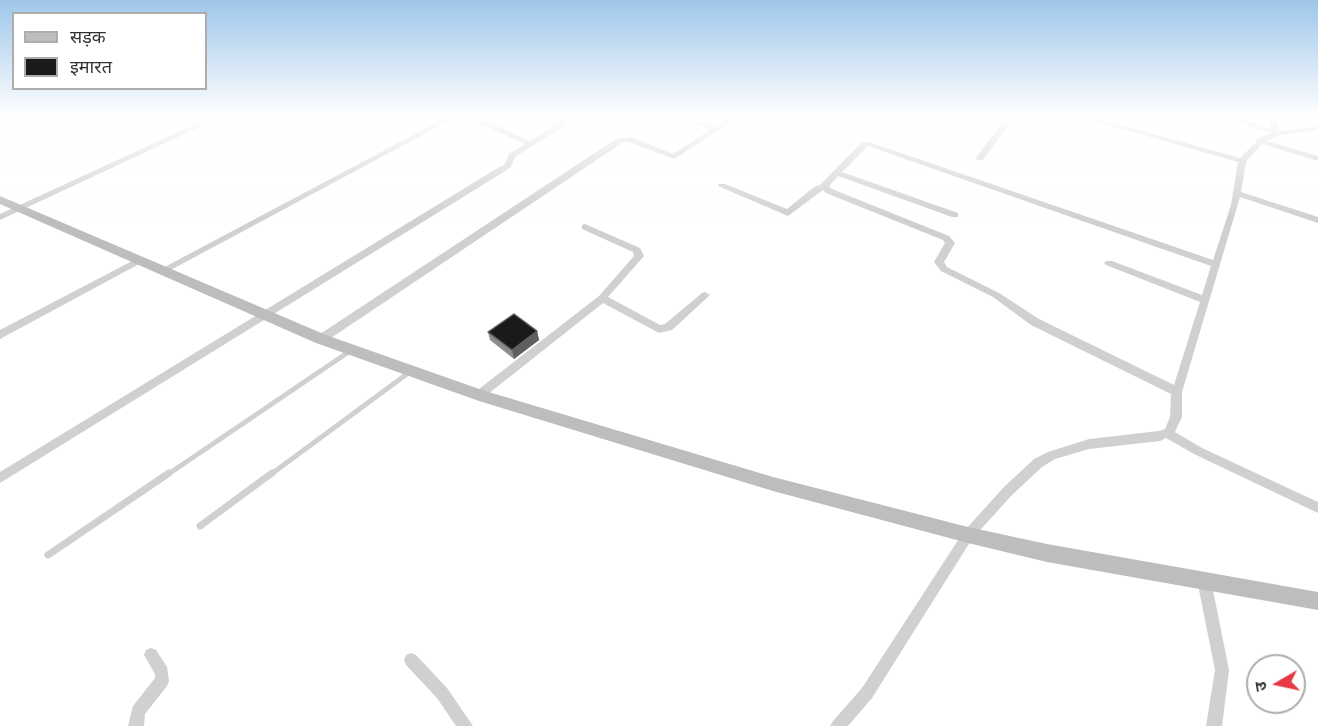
<!DOCTYPE html>
<html>
<head>
<meta charset="utf-8">
<style>
  body { margin:0 }
  #map { position:relative; width:1318px; height:726px; overflow:hidden; background:#fff; font-family:Commissioner,"Noto Sans Devanagari",sans-serif }
  canvas { display:block }
  .legend { position:absolute; left:12px; top:12px; width:195px; height:78px; box-sizing:border-box; background:#fff; border:2px solid #adadad; margin:0; padding:8px 10px; list-style:none; font-size:18px; color:#333 }
  .legend li { display:flex; align-items:center; gap:12px; height:30px }
  .legend b { width:30px; border:2px solid #adadad }
  .north { position:absolute; left:1246px; top:654px; width:60px; height:60px; box-sizing:border-box; background:#fff; border:2px solid #adadad; border-radius:50%; rotate:261deg; font-size:16px; font-weight:700; line-height:24px; text-align:center; color:#333 }
  .north::after { content:''; display:block; margin:auto; width:21px; height:27px; background:#e63946; clip-path:polygon(50% 0,100% 100%,50% 72%,0 100%) }
</style>
</head>
<body>
<div id="map">
<canvas width="1318" height="726"></canvas>
<ul class="legend">
<li><b style="height:8px;background:#bdbdbd"></b>सड़क</li>
<li><b style="height:16px;background:#1a1a1a"></b>इमारत</li>
</ul>
<div class="north">उ</div>
</div>
<script>
const c = document.querySelector('canvas').getContext('2d');
c.lineJoin = 'round';
function shape(rows) {
  const path = new Path2D();
  for (const r of rows) {
    path.moveTo(r[0], r[1]);
    for (let i = 2; i < r.length; i += 2) path.lineTo(r[i], r[i + 1]);
  }
  return path;
}
function trace(path, color, width, dash) {
  c.strokeStyle = color;
  c.lineWidth = width;
  c.lineCap = dash ? 'butt' : 'round';
  c.setLineDash(dash || []);
  c.stroke(path);
}
function fillPath(path, color) {
  c.fillStyle = color;
  c.fill(path, 'evenodd');
}
const serviceFar1 = shape([
  [167,475,350,351],
  [270,475,411,371]
]);
const service = shape([
  [200,526,272,473],
  [48,555,169,473]
]);
const minor = shape([
  [211,117,221,117,0,220,0,214,211,117],
  [447,117,456,117,167,272,164,273,159,270,447,117],
  [560,117,568,117,567,124,515,157,511,167,502,173,0,483,0,472,496,169,505,164,509,154,525,144,478,123,478,119,484,119,530,141,560,121,560,117],
  [683,117,693,117,715,127,730,117,739,117,674,159,627,141,622,143,325,342,317,342,316,339,317,336,616,139,631,137,673,154,710,130,683,117],
  [1006,117,1014,117,983,160,977,160,976,158,1006,117],
  [1080,117,1092,117,1240,158,1256,142,1256,139,1271,133,1220,117,1232,117,1270,128,1269,117,1277,117,1278,130,1279,131,1318,126,1318,130,1281,135,1267,141,1318,156,1318,161,1262,144,1246,162,1241,192,1318,217,1318,223,1240,197,1182,392,1182,417,1175,432,1202,448,1318,502,1318,513,1194,454,1166,438,1160,441,1089,449,1055,459,1042,467,1012,495,972,539,872,698,848,726,830,726,833,721,862,688,964,531,1004,487,1034,459,1048,452,1089,439,1159,431,1165,429,1170,417,1171,394,1031,325,993,297,941,271,934,262,945,243,943,240,826,193,823,190,788,216,718,186,719,184,725,184,787,209,814,187,820,185,861,143,869,142,1213,260,1231,205,1238,162,1080,117],
  [868,146,1211,266,1202,295,1112,261,1106,261,1104,263,1106,265,1200,302,1174,385,1039,319,999,293,947,267,944,262,955,243,949,236,832,189,829,186,838,176,952,217,958,217,958,213,842,172,868,146],
  [585,224,640,248,644,256,608,297,660,325,665,324,702,293,705,292,710,295,672,330,659,333,603,303,483,398,475,398,474,395,475,392,599,296,634,256,633,252,582,229,582,225,585,224],
  [138,258,143,261,141,263,0,339,0,330,138,258],
  [1204,574,1209,576,1211,580,1229,670,1222,726,1206,726,1215,670,1197,580,1199,576,1204,574],
  [151,648,156,650,167,667,169,681,167,686,145,714,144,726,128,726,133,706,155,678,155,674,144,655,146,650,151,648],
  [411,653,416,655,447,688,473,726,456,726,437,698,406,665,404,660,406,655,411,653]
]);
const secondary = shape([
  [0,196,326,335,482,390,773,477,968,527,1047,544,1318,592,1318,610,1047,562,968,543,773,491,479,401,316,343,0,204,0,196]
]);
const wall = shape([
  [537,331,539,340,514,359,490,340,488,332]
]);
const shadedWall = shape([
  [537,331,539,340,514,359,512,350]
]);
const building = shape([
  [514,314,537,331,512,350,488,332,514,314]
]);
trace(serviceFar1, '#d0d0d0', 5);
trace(service, '#d0d0d0', 7);
fillPath(minor, '#d0d0d0');
fillPath(secondary, '#bdbdbd');
fillPath(wall, '#8c8c8c');
fillPath(shadedWall, '#5f5f5f');
fillPath(building, '#1a1a1a');
trace(building, '#5f5f5f', 1.5);
const sky = c.createLinearGradient(0, 0, 0, 219);
sky.addColorStop(0, '#9ec6ea');
sky.addColorStop(0.53, '#fff');
sky.addColorStop(1, '#ffffff00');
c.fillStyle = sky;
c.fillRect(0, 0, 1318, 219);
</script>
</body>
</html>
